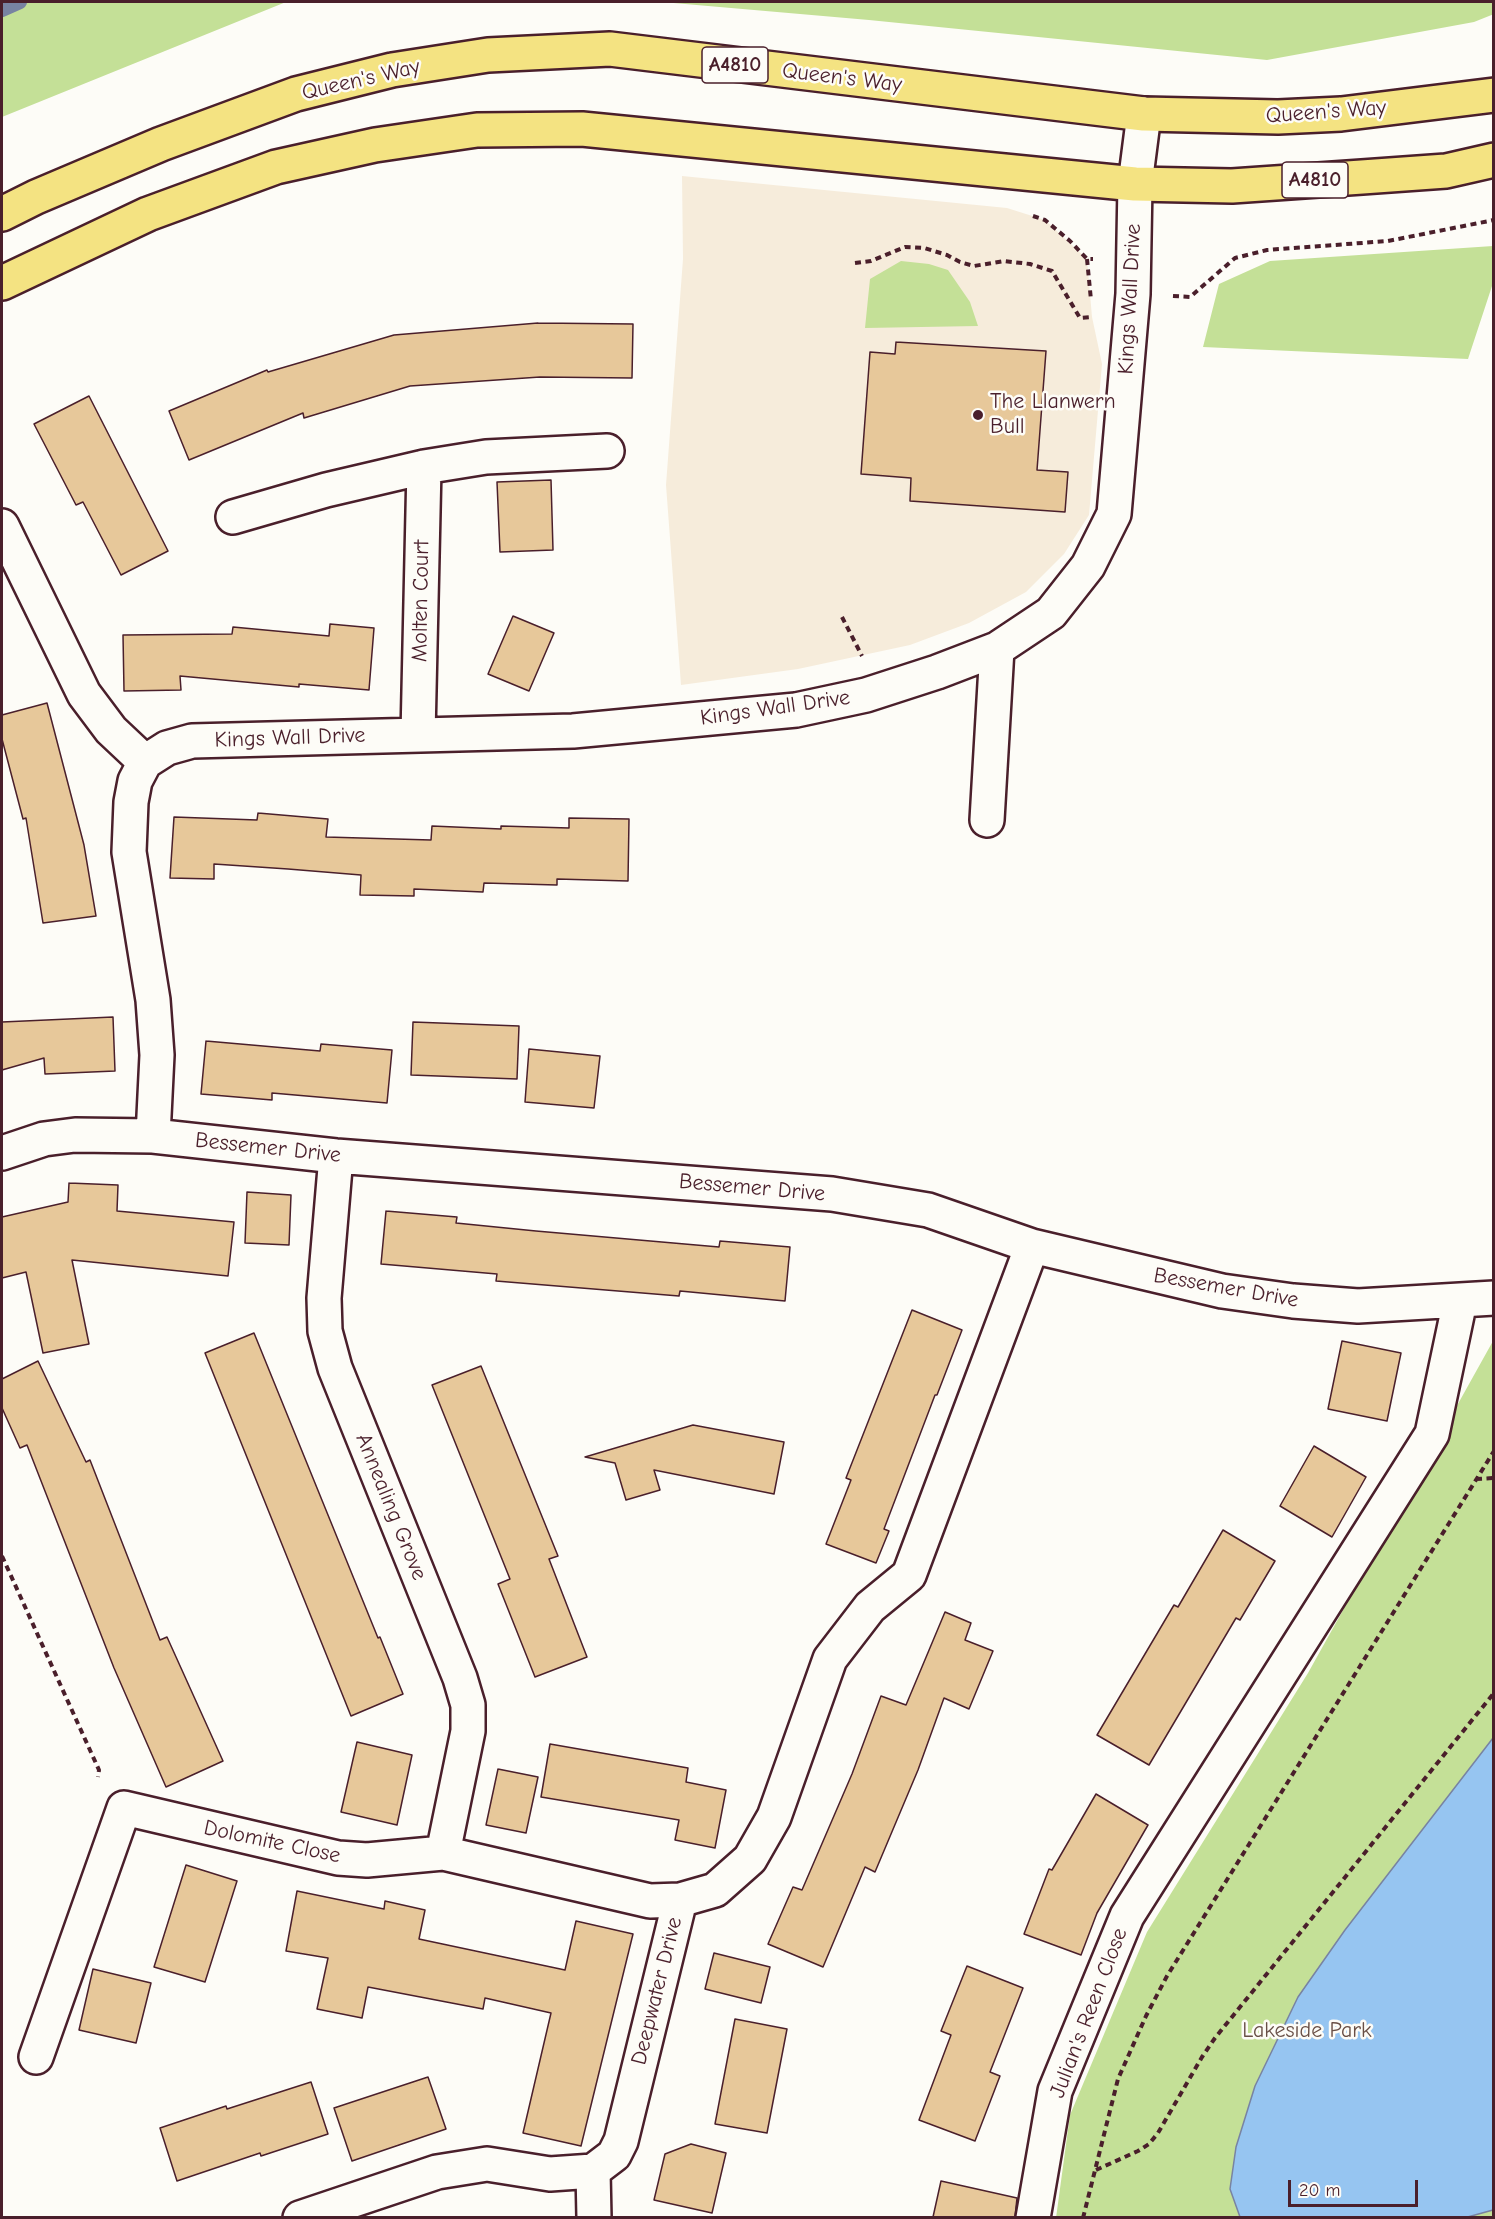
<!DOCTYPE html>
<html>
<head>
<meta charset="utf-8">
<style>
  body { margin:0 }
  #map { position:relative; width:1495px; height:2219px; overflow:hidden; background:#fdfcf7; font-family:"Comic Neue",sans-serif }
  canvas { display:block }
  .frame { position:absolute; inset:0; border:3px solid #4a1f2b; pointer-events:none }
  .scale { position:absolute; left:1288px; top:2180px; width:130px; height:27px; box-sizing:border-box; border:3px solid #4a1f2b; border-top:0; padding-left:8px; font-size:18px; line-height:21px; white-space:nowrap; color:#4a1f2b; -webkit-text-stroke:4px #fdfcf7; paint-order:stroke }
</style>
</head>
<body>
<div id="map">
<canvas width="1495" height="2219"></canvas>
<div class="frame"></div>
<div class="scale">20 m</div>
</div>
<script>
const c = document.querySelector('canvas').getContext('2d');
c.lineJoin = 'round';
function fillPath(path, color) {
  c.fillStyle = color;
  c.fill(path, 'evenodd');
}
function shape(rows) {
  const path = new Path2D();
  for (const r of rows) {
    path.moveTo(r[0], r[1]);
    for (let i = 2; i < r.length; i += 2) path.lineTo(r[i], r[i + 1]);
  }
  return path;
}
function trace(path, color, width, dash) {
  c.strokeStyle = color;
  c.lineWidth = width;
  c.lineCap = dash ? 'butt' : 'round';
  c.setLineDash(dash || []);
  c.stroke(path);
}
function label(font, color, halo, rows, align = 'center') {
  c.font = font + ' "Comic Neue",sans-serif';
  c.lineWidth = 5;
  c.setLineDash([]);
  c.textBaseline = 'middle';
  c.strokeStyle = halo;
  c.fillStyle = color;
  for (const [text, x, y, turn = 0] of rows) {
    c.save();
    c.translate(x, y);
    c.rotate((+turn || 0) * Math.PI / 180);
    c.textAlign = isNaN(turn) ? turn : align;
    if (halo) c.strokeText(text, 0, 0);
    c.fillText(text, 0, 0);
    c.restore();
  }
}
const built = shape([
  [682,176,1007,208,1045,220,1087,259,1092,317,1102,364,1089,515,1064,554,1026,592,969,623,910,645,798,669,681,685,666,485,683,259]
]);
const green = shape([
  [2,2,286,2,2,117],
  [662,2,1493,2,1494,14,1474,22,1267,60,869,20],
  [1493,246,1493,283,1468,359,1203,347,1219,284,1270,261],
  [901,261,929,264,948,270,970,302,978,326,865,328,870,279],
  [1493,1341,1493,2217,1056,2218,1070,2115,1147,1932,1308,1673]
]);
const water = shape([
  [1493,1738,1493,2210,1464,2218,1240,2217,1230,2189,1236,2147,1255,2086,1298,1997,1345,1930,1493,1738]
]);
const stream = shape([
  [2,10,20,2]
]);
const building = shape([
  [538,323,633,324,632,378,540,377,410,386,304,418,303,413,189,460,169,411,267,370,268,372,394,335,538,323],
  [896,342,1046,351,1037,470,1068,472,1065,512,910,501,911,478,861,474,870,352,895,354,896,342],
  [89,396,168,551,121,575,83,502,76,505,34,424,89,396],
  [551,480,553,550,500,552,497,482,551,480],
  [513,616,554,633,529,691,488,674,513,616],
  [330,624,374,628,369,690,299,684,299,687,180,676,181,690,124,691,123,635,232,634,233,627,329,636,330,624],
  [47,703,84,845,96,916,43,923,26,818,23,819,2,739,2,715,47,703],
  [258,813,328,819,326,837,431,840,432,826,501,829,501,826,569,828,569,818,629,819,628,881,557,879,557,885,484,883,483,892,414,889,414,896,360,895,361,875,288,869,214,864,214,879,170,878,174,817,257,820,258,813],
  [113,1017,115,1071,45,1074,44,1058,2,1070,2,1022,113,1017],
  [413,1022,519,1026,517,1079,411,1075,413,1022],
  [206,1041,320,1051,321,1044,392,1050,387,1103,272,1093,272,1100,201,1094,206,1041],
  [529,1049,600,1056,594,1108,525,1102,529,1049],
  [69,1183,118,1185,117,1211,234,1222,228,1276,72,1260,89,1344,43,1353,26,1272,2,1278,2,1217,68,1202,69,1183],
  [247,1192,291,1195,289,1245,245,1243,247,1192],
  [386,1211,457,1217,456,1223,536,1231,719,1247,720,1241,790,1247,785,1301,680,1291,679,1296,496,1281,497,1274,381,1264,386,1211],
  [912,1310,962,1330,937,1395,935,1395,884,1529,889,1531,876,1563,826,1544,851,1480,846,1478,912,1310],
  [254,1333,378,1638,380,1637,403,1694,351,1716,205,1353,254,1333],
  [1342,1341,1401,1353,1387,1421,1328,1409,1342,1341],
  [38,1361,86,1462,90,1460,160,1640,167,1637,223,1761,166,1787,114,1668,27,1445,20,1448,2,1408,2,1379,38,1361],
  [481,1366,558,1556,549,1559,587,1657,535,1677,498,1584,510,1579,432,1385,481,1366],
  [693,1425,784,1442,774,1494,654,1470,660,1490,626,1500,615,1463,585,1457,693,1425],
  [1314,1446,1366,1477,1332,1537,1280,1506,1314,1446],
  [1223,1530,1275,1561,1240,1620,1236,1618,1149,1765,1097,1735,1174,1605,1178,1607,1223,1530],
  [945,1612,971,1623,965,1640,993,1651,969,1709,944,1698,918,1770,875,1872,865,1867,823,1967,768,1944,793,1887,802,1890,852,1774,881,1696,906,1705,945,1612],
  [357,1742,412,1755,397,1825,341,1812,357,1742],
  [550,1744,688,1768,686,1782,726,1790,715,1848,675,1840,679,1820,541,1797,550,1744],
  [498,1769,538,1777,526,1833,486,1825,498,1769],
  [1096,1794,1148,1825,1097,1913,1081,1955,1024,1934,1049,1869,1052,1870,1096,1794],
  [186,1865,237,1881,205,1982,154,1967,186,1865],
  [297,1891,384,1909,385,1901,425,1910,419,1939,565,1970,576,1921,633,1934,581,2146,523,2133,551,2013,485,1998,483,2009,368,1987,362,2018,317,2009,328,1958,286,1951,297,1891],
  [714,1953,770,1967,761,2003,705,1989,714,1953],
  [967,1966,1023,1988,990,2072,1000,2076,975,2141,919,2120,951,2035,941,2031,967,1966],
  [93,1969,151,1983,136,2043,79,2030,93,1969],
  [735,2019,787,2029,767,2133,715,2124,735,2019],
  [428,2077,446,2129,352,2161,334,2108,428,2077],
  [311,2082,328,2134,261,2156,260,2153,177,2181,160,2128,226,2106,227,2109,311,2082],
  [691,2144,726,2153,712,2213,654,2200,665,2154,691,2144],
  [941,2181,1017,2198,1015,2217,933,2217,941,2181]
]);
const path = shape([
  [1033,216,1045,220,1070,241,1087,259,1093,259],
  [1087,259,1091,300],
  [855,263,871,261,905,247,924,248,947,255,960,262,974,266,1004,261,1030,264,1052,271,1080,318,1092,317],
  [1173,296,1190,297,1235,258,1267,250,1388,241,1494,220],
  [842,617,862,656],
  [1476,1479,1494,1478],
  [2,1556,99,1770,98,1777],
  [1096,2170,1138,2151,1149,2144,1158,2133,1202,2057,1215,2038,1494,1693],
  [1083,2218,1118,2079,1146,2016,1167,1976,1494,1451]
]);
const minor = shape([
  [233,517,326,490,424,467,486,457,607,451],
  [2,526,84,694,111,730,145,762],
  [418,735,424,467],
  [987,820,997,649],
  [153,1136,157,1055,153,1000,129,852,131,802,135,781,145,762,167,748,192,741,573,731,796,710,866,695,937,672,997,649,1051,613,1088,566,1114,514,1133,294,1135,184,1144,114],
  [2,1153,44,1139,75,1135,153,1136,336,1156,832,1194,928,1210,1032,1246,1222,1291,1293,1301,1358,1306,1494,1298],
  [336,1156,324,1298,325,1331,335,1368,460,1678,468,1705,468,1731,443,1853],
  [36,2057,124,1808,338,1858,367,1860,443,1853,650,1901,680,1900],
  [300,2218,437,2172,487,2164,550,2174,593,2171],
  [594,2218,593,2171,614,2155,621,2141,680,1900,715,1890,750,1859,774,1817,830,1659,870,1607,909,1575,1032,1246],
  [1033,2218,1055,2091,1127,1916,1432,1434,1460,1301]
]);
const primary = shape([
  [2,214,36,197,161,144,296,94,392,70,488,55,610,49,1144,114,1278,117,1341,114,1494,95],
  [2,283,148,214,276,167,375,145,477,130,582,129,1135,184,1232,186,1362,177,1446,171,1494,160]
]);
const markers = [
  [978,415,6,"#4a1f2b"]
];
const shields = [
  [735,65,66],
  [1315,180,66]
];
const shieldNames = [
  ["A4810",735,65],
  ["A4810",1315,180]
];
const streetNames = [
  ["Queen's Way",842,78,7],
  ["Queen's Way",361,80,-13],
  ["Queen's Way",1326,112,-4],
  ["Kings Wall Drive",1130,299,-87],
  ["Molten Court",421,601,-89],
  ["Kings Wall Drive",775,708,-8],
  ["Kings Wall Drive",290,738,-2],
  ["Bessemer Drive",268,1148,6],
  ["Bessemer Drive",752,1188,5],
  ["Bessemer Drive",1226,1288,10],
  ["Annealing Grove",391,1507,68],
  ["Dolomite Close",272,1842,12],
  ["Deepwater Drive",657,1991,-76],
  ["Julian's Reen Close",1089,2013,-69]
];
const poiNames = [
  ["The Llanwern",990,402],
  ["Bull",990,427]
];
const parkNames = [
  ["Lakeside Park",1307,2031]
];
fillPath(built, '#f6ecdb');
fillPath(green, '#c4e097');
fillPath(water, '#96c5f1');
trace(water, '#7883a2', 1.5);
trace(stream, '#7883a2', 14);
fillPath(building, '#e7c89a');
trace(building, '#4a1f2b', 1.5);
trace(minor, '#4a1f2b', 38);
trace(primary, '#4a1f2b', 38);
trace(path, '#4a1f2b', 4, [6, 4.5]);
trace(minor, '#fdfcf7', 33);
trace(primary, '#f4e382', 33);
for (const [x, y, r, color] of markers) {
  const dot = new Path2D();
  dot.arc(x, y, r, 0, 2 * Math.PI);
  c.fillStyle = color;
  c.fill(dot);
  trace(dot, '#fdfcf7', 2);
}
for (const [x, y, w] of shields) {
  const box = new Path2D();
  box.roundRect(x - w / 2, y - 18, w, 36, 4.5);
  c.fillStyle = '#fdfcf7';
  c.fill(box);
  trace(box, '#4a1f2b', 1.5);
}
label('bold 21px', '#4a1f2b', null, shieldNames);
label('22px', '#4a1f2b', '#fdfcf7', streetNames);
label('22px', '#4a1f2b', '#fdfcf7', poiNames, 'left');
label('22px', '#684f46', '#fdfcf7', parkNames);
</script>
</body>
</html>
